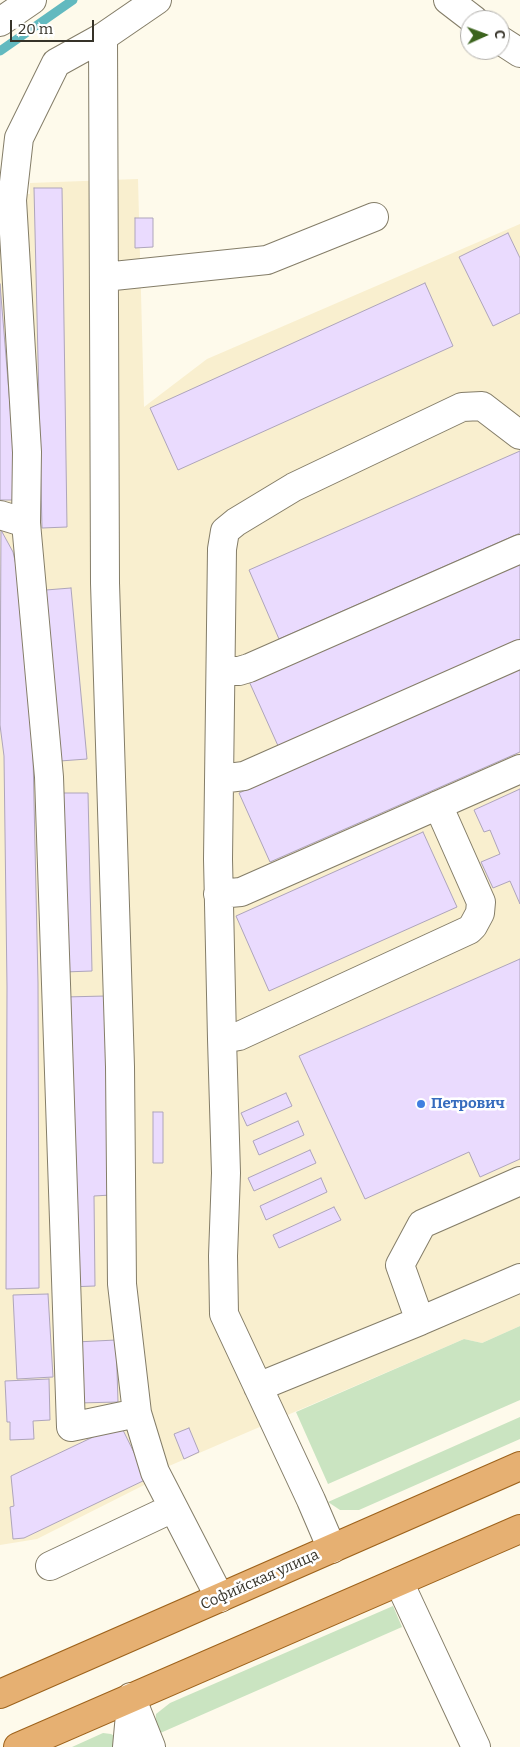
<!DOCTYPE html>
<html>
<head>
<meta charset="utf-8">
<style>
  body { margin:0 }
  #map { position:relative; width:520px; height:1747px; overflow:hidden; background:#fefaeb; font-family:Bitter,serif }
  canvas { display:block }
  .north { position:absolute; left:460px; top:10px; width:50px; height:50px; box-sizing:border-box; background:#fff; border:1px solid #afada9; border-radius:50%; rotate:88deg; font-size:14px; font-weight:700; line-height:20px; text-align:center; color:#363329 }
  .north::after { content:''; display:block; margin:auto; width:18px; height:22px; background:#3c641e; clip-path:polygon(50% 0,100% 100%,50% 72%,0 100%) }
  .scale { position:absolute; left:10px; top:20px; width:84px; height:22px; box-sizing:border-box; border:2px solid #363329; border-top:0; padding-left:6px; font-size:15px; line-height:18px; white-space:nowrap; color:#363329; -webkit-text-stroke:4px #fff; paint-order:stroke }
</style>
</head>
<body>
<div id="map">
<canvas width="520" height="1747"></canvas>
<div class="north">С</div>
<div class="scale">20 m</div>
</div>
<script>
const c = document.querySelector('canvas').getContext('2d');
c.lineJoin = 'round';
function fillPath(path, color) {
  c.fillStyle = color;
  c.fill(path, 'evenodd');
}
function shape(rows) {
  const path = new Path2D();
  for (const r of rows) {
    path.moveTo(r[0], r[1]);
    for (let i = 2; i < r.length; i += 2) path.lineTo(r[i], r[i + 1]);
  }
  return path;
}
function trace(path, color, width, dash) {
  c.strokeStyle = color;
  c.lineWidth = width;
  c.lineCap = dash ? 'butt' : 'round';
  c.setLineDash(dash || []);
  c.stroke(path);
}
function label(font, color, halo, rows, align = 'center') {
  c.font = font + ' Bitter,serif';
  c.lineWidth = 5;
  c.setLineDash([]);
  c.textBaseline = 'middle';
  c.strokeStyle = halo;
  c.fillStyle = color;
  for (const [text, x, y, turn = 0] of rows) {
    c.save();
    c.translate(x, y);
    c.rotate((+turn || 0) * Math.PI / 180);
    c.textAlign = isNaN(turn) ? turn : align;
    if (halo) c.strokeText(text, 0, 0);
    c.fillText(text, 0, 0);
    c.restore();
  }
}
const built = shape([
  [138,179,144,407,207,359,520,224,520,1326,482,1343,464,1339,169,1466,154,1480,37,1539,0,1545,0,196,6,194,30,194,30,183]
]);
const green = shape([
  [520,1326,520,1400,328,1484,296,1412,464,1339,482,1343],
  [520,1417,520,1439,359,1510,340,1510,328,1502],
  [393,1606,402,1627,158,1734,155,1725,156,1714,170,1703],
  [103,1733,111,1734,118,1738,118,1747,72,1747]
]);
const stream = shape([
  [0,51,73,0]
]);
const building = shape([
  [34,188,62,188,67,527,42,528,34,188],
  [135,218,153,218,153,247,135,248,135,218],
  [508,233,520,258,520,313,493,326,459,257,508,233],
  [425,283,453,346,178,470,150,408,425,283],
  [0,284,13,442,13,500,0,500,0,284],
  [520,451,520,533,279,639,249,570,520,451],
  [1,530,13,552,19,578,33,755,38,983,39,1288,6,1289,7,987,4,756,0,725,1,530],
  [520,559,520,642,279,748,248,679,520,559],
  [71,588,87,759,60,761,46,590,71,588],
  [520,669,520,752,270,862,239,793,520,669],
  [520,789,520,904,510,881,493,888,481,862,500,854,490,830,484,832,474,810,520,789],
  [60,793,88,793,92,971,64,972,60,793],
  [423,832,457,907,269,991,236,916,423,832],
  [520,959,520,1159,480,1177,469,1152,365,1199,299,1056,520,959],
  [106,996,111,1195,94,1196,95,1286,67,1287,64,997,106,996],
  [286,1093,292,1106,247,1126,241,1113,286,1093],
  [153,1112,163,1112,163,1163,153,1163,153,1112],
  [298,1121,304,1135,259,1155,253,1141,298,1121],
  [310,1150,316,1163,254,1191,248,1178,310,1150],
  [321,1178,327,1192,266,1220,260,1206,321,1178],
  [334,1207,341,1220,279,1248,273,1235,334,1207],
  [48,1294,53,1377,17,1379,13,1295,48,1294],
  [116,1340,118,1402,78,1403,76,1342,116,1340],
  [49,1379,50,1420,33,1421,34,1439,10,1440,10,1422,7,1422,5,1381,49,1379],
  [121,1426,147,1479,24,1538,13,1539,10,1507,14,1506,11,1476,112,1428,121,1426],
  [189,1428,199,1452,184,1459,174,1434,189,1428]
]);
const minor = shape([
  [157,0,103,37,56,63,19,138,12,200,27,452,26,523,49,777,71,1427,137,1413,155,1472,220,1598],
  [448,0,474,20],
  [0,22,32,0],
  [103,37,105,583,120,1067,122,1284,137,1413],
  [500,40,520,53],
  [104,277,267,260,374,217],
  [0,515,26,523],
  [221,671,239,671,249,668,520,549],
  [220,779,244,776,520,654],
  [218,894,241,892,520,769],
  [222,1039,218,859,222,549,225,531,236,522,294,487,462,407,482,406,520,435],
  [520,1181,422,1224,400,1265,420,1321,520,1278],
  [258,1387,420,1321],
  [332,1549,311,1500,224,1314,223,1256,226,1173,222,1039,239,1036,469,930,473,926,480,913,481,902,438,805],
  [50,1566,173,1508],
  [399,1582,476,1747],
  [131,1697,151,1747],
  [127,1747,131,1704]
]);
const major = shape([
  [0,1694,520,1466],
  [18,1747,520,1529]
]);
const markers = [
  [421,1104,5,"#3f7fe0"]
];
const shopNames = [
  ["Петрович",431,1104]
];
const streetNames = [
  ["Софийская улица",260,1580,-24]
];
fillPath(built, '#f9efcf');
fillPath(green, '#cae4c1');
trace(stream, '#62b9bf', 9);
fillPath(building, '#eadbfe');
trace(building, '#aea5bb', 1);
trace(minor, '#847d68', 30);
trace(major, '#9d621b', 30);
trace(minor, '#fff', 28);
trace(major, '#e6b072', 28);
for (const [x, y, r, color] of markers) {
  const dot = new Path2D();
  dot.arc(x, y, r, 0, 2 * Math.PI);
  c.fillStyle = color;
  c.fill(dot);
  trace(dot, '#fff', 2);
}
label('bold 15px', '#366cbe', '#fff', shopNames, 'left');
label('15px', '#363329', '#fff', streetNames);
</script>
</body>
</html>
